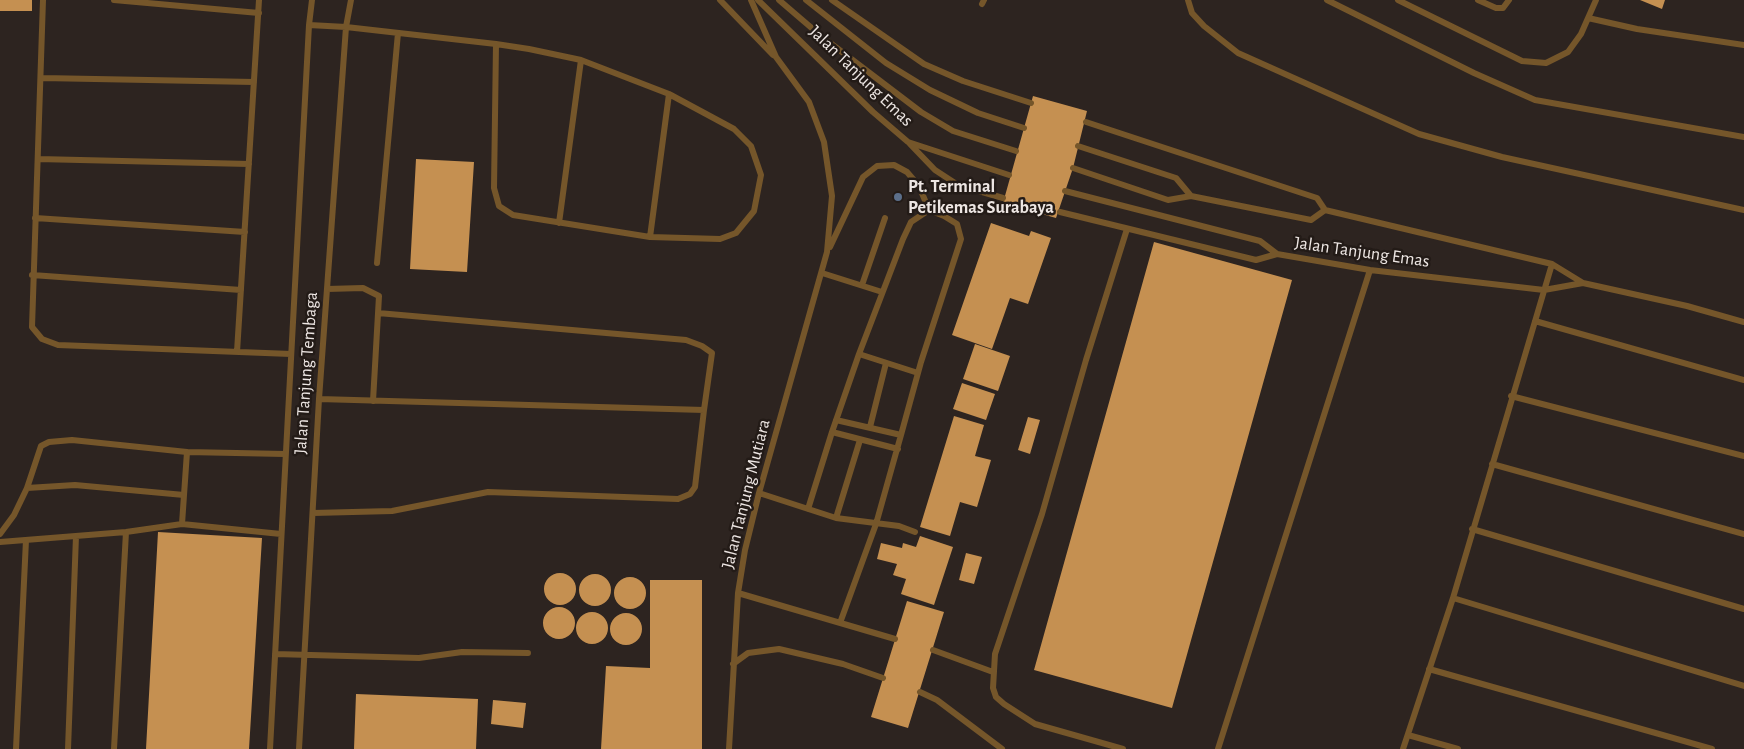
<!DOCTYPE html>
<html>
<head>
<meta charset="utf-8">
<style>
  body { margin:0 }
  canvas { display:block; background:#2d2420 }
</style>
</head>
<body>
<canvas width="1744" height="749"></canvas>
<script>
const c = document.querySelector('canvas').getContext('2d');
c.lineJoin = 'round';
function fillPath(path, color) {
  c.fillStyle = color;
  c.fill(path, 'evenodd');
}
function shape(rows) {
  const path = new Path2D();
  for (const r of rows) {
    if (r.length === 3) {
      path.moveTo(r[0] + r[2], r[1]);
      path.arc(r[0], r[1], r[2], 0, 2 * Math.PI);
      continue;
    }
    path.moveTo(r[0], r[1]);
    for (let i = 2; i < r.length; i += 2) path.lineTo(r[i], r[i + 1]);
  }
  return path;
}
function trace(path, color, width, dash) {
  c.strokeStyle = color;
  c.lineWidth = width;
  c.lineCap = dash ? 'butt' : 'round';
  c.setLineDash(dash || []);
  c.stroke(path);
}
function label(font, color, halo, rows, align = 'center') {
  c.font = font + ' "Alegreya Sans",sans-serif';
  c.lineWidth = 5;
  c.setLineDash([]);
  c.textBaseline = 'middle';
  c.strokeStyle = halo;
  c.fillStyle = color;
  for (const [text, x, y, turn = 0] of rows) {
    c.save();
    c.translate(x, y);
    c.rotate((+turn || 0) * Math.PI / 180);
    c.textAlign = isNaN(turn) ? turn : align;
    if (halo) c.strokeText(text, 0, 0);
    c.fillText(text, 0, 0);
    c.restore();
  }
}
const building = shape([
  [0,0,32,0,32,11,0,11],
  [1640,0,1665,0,1662,9],
  [1033,96,1087,111,1073,168,1056,218,1003,203],
  [416,159,474,162,467,272,410,269],
  [991,223,1029,236,1031,231,1051,238,1028,304,1010,298,992,349,952,335],
  [1154,242,1292,280,1172,708,1034,670],
  [975,344,1010,356,998,391,963,379],
  [962,383,995,394,986,420,953,409],
  [954,416,984,425,975,456,991,460,977,507,960,502,950,536,920,527],
  [1028,417,1040,420,1030,454,1018,450],
  [158,532,262,538,249,749,146,749],
  [920,536,953,547,934,605,901,594,906,579,893,575,897,564,877,559,881,543,902,548,903,543,916,547],
  [966,553,982,557,974,584,959,580],
  [560,589,16],
  [595,590,16],
  [630,593,16],
  [650,580,702,580,702,749,601,749,606,666,650,668],
  [907,601,944,612,908,728,871,717],
  [559,623,16],
  [592,628,16],
  [626,629,16],
  [356,694,478,699,476,749,354,749],
  [493,700,526,703,523,728,491,724]
]);
const lane = shape([
  [43,0,32,327,42,339,58,345,291,354],
  [114,0,259,13],
  [720,0,773,55],
  [758,0,873,112,908,142,1009,175],
  [779,0,821,36,921,112,953,131,1016,151],
  [806,0,886,63,930,90,978,113,1024,128],
  [832,0,924,64,963,81,1031,103],
  [1188,0,1192,13,1204,26,1238,53,1419,134,1502,157,1744,210],
  [1327,0,1474,73,1535,100,1744,137],
  [1398,0,1522,61,1546,63,1568,52,1581,34,1596,0],
  [1478,0,1496,8,1503,8,1509,0],
  [982,4,984,0],
  [1588,18,1637,29,1744,45],
  [309,25,346,27,496,44,529,49,581,60,669,94,734,129,751,146,761,175,754,211,736,233,720,239,650,237,513,215,499,206,494,188,496,44],
  [42,78,254,82],
  [1086,122,1317,198,1325,210,1552,264,1583,283,1687,306,1744,322],
  [910,144,935,170,958,185,1003,198],
  [1078,146,1176,178,1191,196,1311,220,1325,210],
  [38,159,249,164],
  [1073,168,1168,200,1191,196],
  [1065,191,1260,241,1277,254,1370,270,1544,290,1583,283],
  [1060,212,1256,260,1277,254],
  [35,218,245,232],
  [559,223,581,60],
  [650,237,669,94],
  [830,247,863,177,877,166,894,165,907,172,919,186,929,210],
  [377,263,398,33],
  [822,273,882,292],
  [32,275,241,290],
  [862,285,885,218],
  [327,289,363,288,379,296,373,401],
  [1535,321,1744,380],
  [237,352,259,0],
  [859,354,918,373],
  [1511,396,1744,456],
  [319,399,704,410,712,353,702,346,686,340,378,313],
  [870,427,886,363],
  [832,432,898,449],
  [187,452,285,454],
  [1492,464,1744,534],
  [27,488,41,446,49,442,72,440,187,452,184,495],
  [759,493,836,518,899,526,915,532],
  [808,509,832,432,859,354,903,239,911,222,929,210,944,216,957,224,961,239,921,362,901,435,836,420],
  [313,513,392,511,488,492,678,499,690,494,695,487,704,410],
  [836,518,860,440],
  [1472,529,1744,609],
  [0,534,14,515,27,488,75,485,184,495,182,524],
  [0,542,126,532,182,524,281,534],
  [738,593,895,639],
  [1453,598,1744,686],
  [840,623,876,524,901,435],
  [933,650,993,672],
  [275,654,419,658,462,652,528,653],
  [733,664,748,653,779,649,843,664,883,678],
  [1429,669,1712,749],
  [920,692,937,700,1002,749],
  [1408,735,1458,749],
  [16,749,26,540],
  [68,749,76,536],
  [114,749,126,532],
  [270,749,309,25,312,0],
  [299,749,319,399,346,27,351,0],
  [729,749,738,593,745,550,759,493,827,252,832,196,824,142,809,102,776,57,751,0],
  [1123,749,1035,724,1004,704,996,697,993,688,995,654,1042,514,1086,360,1127,229],
  [1218,749,1370,270],
  [1403,749,1453,598,1552,264]
]);
const markers = [
  [898,197,5,"#5c6f8a"]
];
const streetNames = [
  ["Jalan Tanjung Emas",861,76,44],
  ["Jalan Tanjung Emas",1362,252,8],
  ["Jalan Tanjung Tembaga",306,373,-86],
  ["Jalan Tanjung Mutiara",746,494,-76]
];
const poiNames = [
  ["Pt. Terminal",908,187],
  ["Petikemas Surabaya",908,208]
];
fillPath(building, '#c59051');
trace(lane, '#75562a', 6);
for (const [x, y, r, color] of markers) {
  const dot = new Path2D();
  dot.arc(x, y, r, 0, 2 * Math.PI);
  c.fillStyle = color;
  c.fill(dot);
  trace(dot, '#231b17', 2);
}
label('18px', '#ede6e3', '#231b17', streetNames);
label('bold 18px', '#ede6e3', '#231b17', poiNames, 'left');
</script>
</body>
</html>
